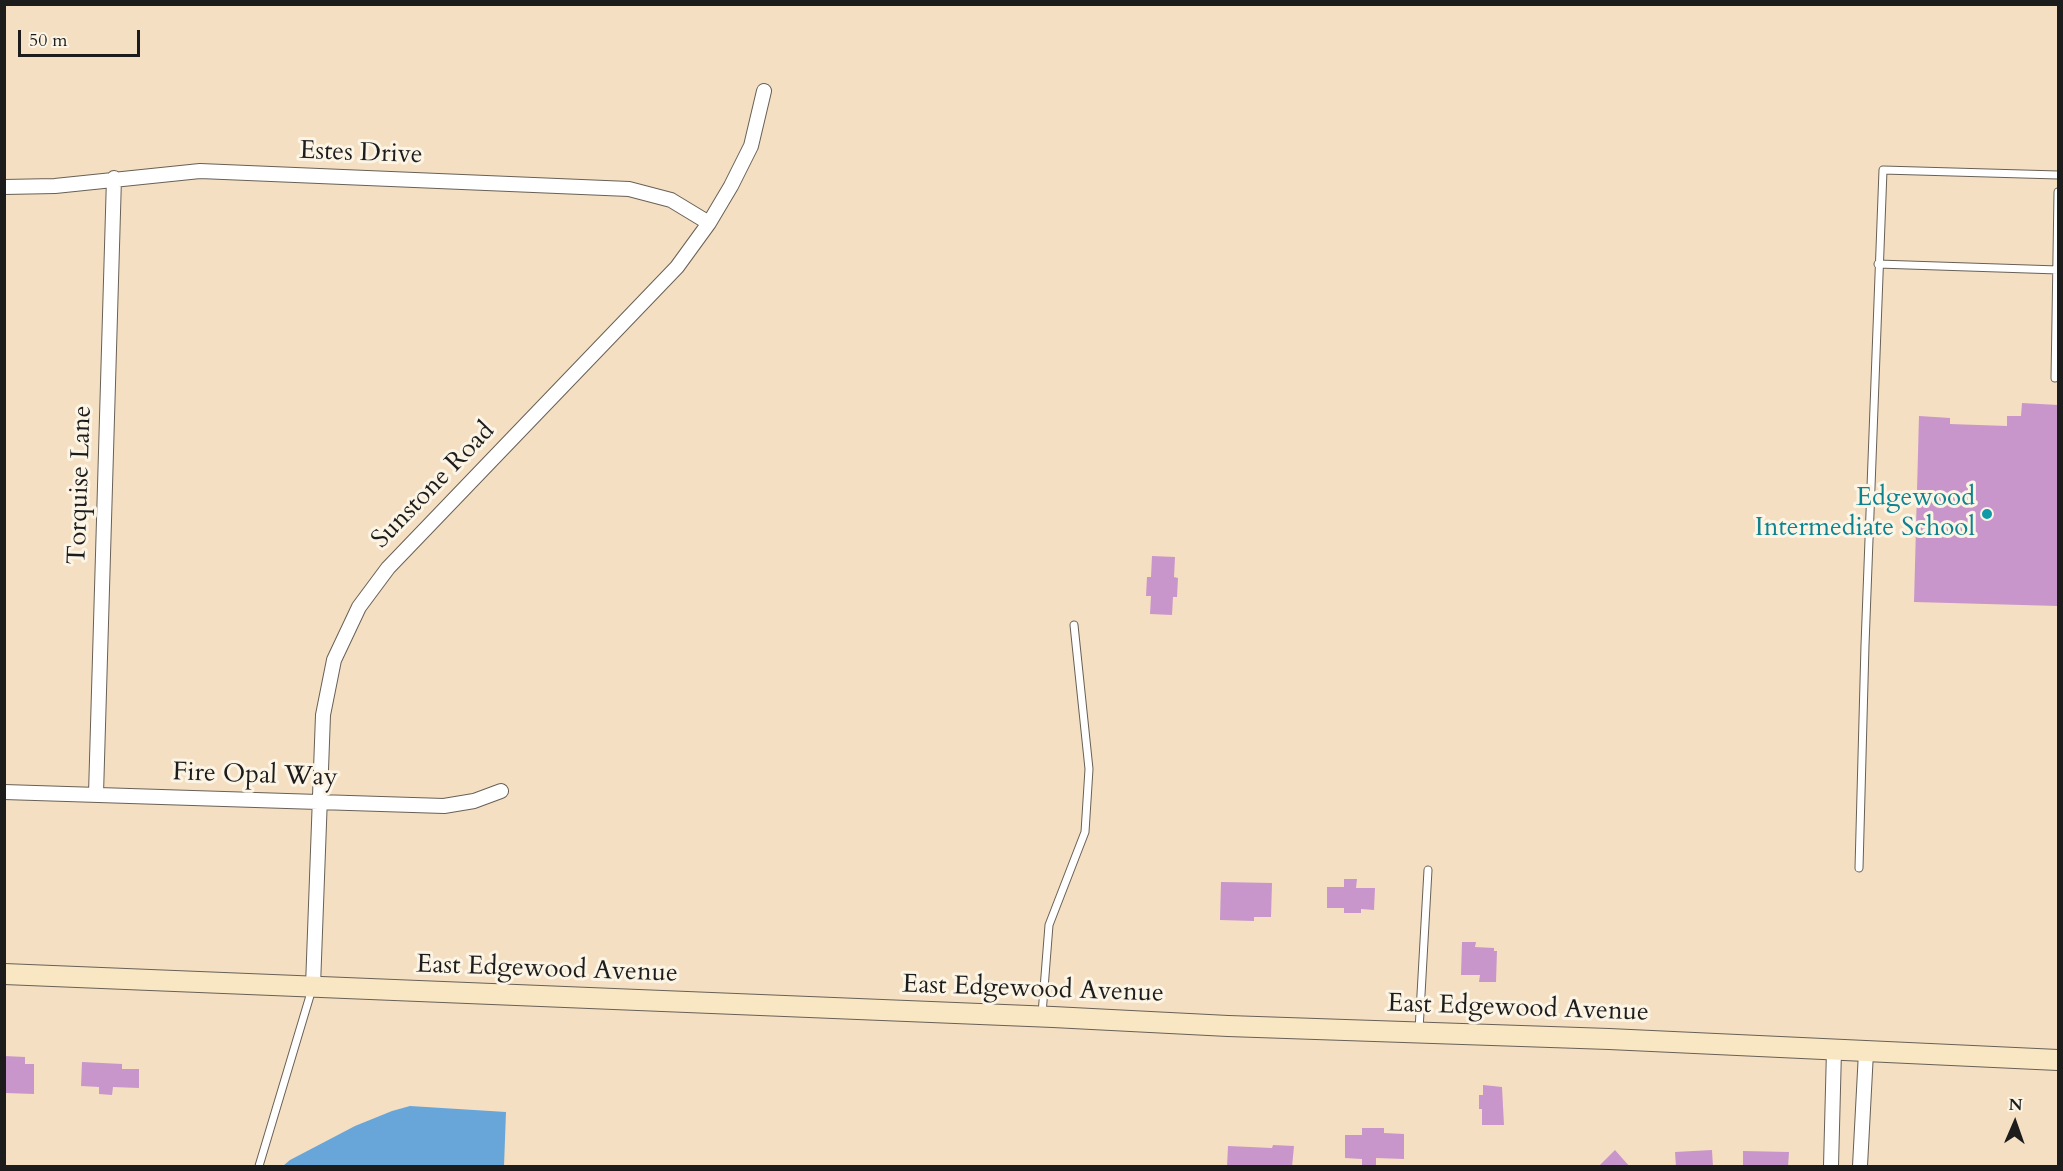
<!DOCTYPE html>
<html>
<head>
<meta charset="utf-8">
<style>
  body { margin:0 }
  #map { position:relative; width:2063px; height:1171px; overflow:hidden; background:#f4dfc2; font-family:Cardo,serif }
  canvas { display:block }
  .frame { position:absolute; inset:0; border:6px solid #1c1c1c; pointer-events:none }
  .north { position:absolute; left:1985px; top:1093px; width:60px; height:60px; -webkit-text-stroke:4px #fcf5e5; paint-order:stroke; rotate:2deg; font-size:16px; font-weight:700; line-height:24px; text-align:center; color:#1c1c1c }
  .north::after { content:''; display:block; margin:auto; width:21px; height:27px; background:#1c1c1c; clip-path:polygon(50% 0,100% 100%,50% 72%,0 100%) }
  .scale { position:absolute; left:18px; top:30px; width:122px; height:27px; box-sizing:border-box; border:3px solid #1c1c1c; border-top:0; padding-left:8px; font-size:18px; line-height:21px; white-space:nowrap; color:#1c1c1c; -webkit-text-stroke:4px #fcf5e5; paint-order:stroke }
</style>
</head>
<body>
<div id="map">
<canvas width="2063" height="1171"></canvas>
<div class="frame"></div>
<div class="north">N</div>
<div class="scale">50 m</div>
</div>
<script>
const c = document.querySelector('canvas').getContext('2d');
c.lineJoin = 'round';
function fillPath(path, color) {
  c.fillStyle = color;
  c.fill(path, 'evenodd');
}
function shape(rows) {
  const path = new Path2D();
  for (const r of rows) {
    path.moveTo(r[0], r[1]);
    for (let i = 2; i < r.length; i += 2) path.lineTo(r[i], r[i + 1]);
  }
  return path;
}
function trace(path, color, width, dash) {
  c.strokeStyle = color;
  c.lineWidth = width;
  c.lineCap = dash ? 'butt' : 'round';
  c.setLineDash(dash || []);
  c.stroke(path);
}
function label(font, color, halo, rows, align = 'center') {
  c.font = font + ' Cardo,serif';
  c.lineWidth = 6;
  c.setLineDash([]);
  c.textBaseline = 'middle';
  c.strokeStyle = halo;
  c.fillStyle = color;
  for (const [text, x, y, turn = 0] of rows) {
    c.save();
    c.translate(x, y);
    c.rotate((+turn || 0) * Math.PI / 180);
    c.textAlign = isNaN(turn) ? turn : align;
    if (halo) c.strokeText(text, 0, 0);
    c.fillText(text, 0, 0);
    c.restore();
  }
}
const water = shape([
  [410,1106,506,1112,504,1166,283,1166,290,1160,355,1126,392,1111]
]);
const building = shape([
  [2022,403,2058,405,2058,606,1914,602,1919,416,1950,418,1950,424,2007,426,2007,416,2021,416],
  [1152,556,1175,557,1174,577,1178,578,1177,597,1173,597,1172,615,1150,614,1151,596,1146,596,1147,577,1151,577],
  [1344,879,1357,879,1356,888,1375,888,1374,910,1361,909,1361,913,1344,913,1344,908,1327,908,1327,887,1344,887],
  [1221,882,1272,883,1271,917,1254,917,1254,921,1220,920],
  [1462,942,1476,942,1475,947,1494,948,1494,951,1497,951,1496,982,1479,982,1480,975,1461,975],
  [4,1056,25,1057,25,1064,34,1064,34,1094,5,1093],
  [82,1062,122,1064,122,1069,139,1069,139,1088,113,1087,112,1095,99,1094,99,1087,81,1086],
  [1483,1085,1502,1087,1504,1125,1482,1125,1482,1109,1479,1109,1479,1095,1483,1095],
  [1362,1128,1384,1128,1384,1133,1404,1134,1404,1159,1376,1158,1376,1167,1362,1167,1362,1159,1345,1158,1345,1135,1362,1135],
  [1273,1145,1294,1146,1292,1167,1227,1167,1228,1146,1272,1148],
  [1615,1150,1630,1167,1598,1167],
  [1712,1150,1713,1167,1676,1167,1675,1152],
  [1743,1151,1789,1152,1788,1167,1743,1167]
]);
const lane = shape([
  [2058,192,2056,319,2058,319],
  [1878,264,2058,270],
  [2055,378,2056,319],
  [1859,868,1865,645,1883,170,2058,175],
  [1042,1014,1049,925,1085,832,1089,769,1074,625],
  [1419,1030,1428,870],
  [259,1166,312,989]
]);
const street = shape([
  [4,187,55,186,200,171,629,189,671,200,709,223],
  [4,792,444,806,474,801,501,791],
  [96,794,114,178],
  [313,986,323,715,334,660,359,607,388,568,677,267,709,223,731,186,751,146,764,91],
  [1831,1166,1834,1050],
  [1860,1166,1866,1052]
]);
const secondary = shape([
  [4,974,1053,1017,1228,1026,1609,1039,2058,1060]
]);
const markers = [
  [1987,514,6,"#0f9aa8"]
];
const streetNames = [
  ["Estes Drive",361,154,2],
  ["Torquise Lane",81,485,-88],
  ["Sunstone Road",434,486,-46],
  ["Fire Opal Way",255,776,2],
  ["East Edgewood Avenue",547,970,2],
  ["East Edgewood Avenue",1033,990,2],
  ["East Edgewood Avenue",1518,1009,2]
];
const cultureNames = [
  ["Edgewood",1975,499],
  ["Intermediate School",1975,529]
];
fillPath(water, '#68a5d9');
fillPath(building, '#c896cb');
trace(lane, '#686056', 9);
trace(street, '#686056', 16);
trace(secondary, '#686056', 22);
trace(lane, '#fff', 7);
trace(street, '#fff', 14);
trace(secondary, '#f9e7c3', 20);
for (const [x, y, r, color] of markers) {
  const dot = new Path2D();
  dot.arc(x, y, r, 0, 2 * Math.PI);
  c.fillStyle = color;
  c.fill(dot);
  trace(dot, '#fcf5e5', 2);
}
label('26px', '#1c1c1c', '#fcf5e5', streetNames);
label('26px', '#0d838f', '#fcf5e5', cultureNames, 'right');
</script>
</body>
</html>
